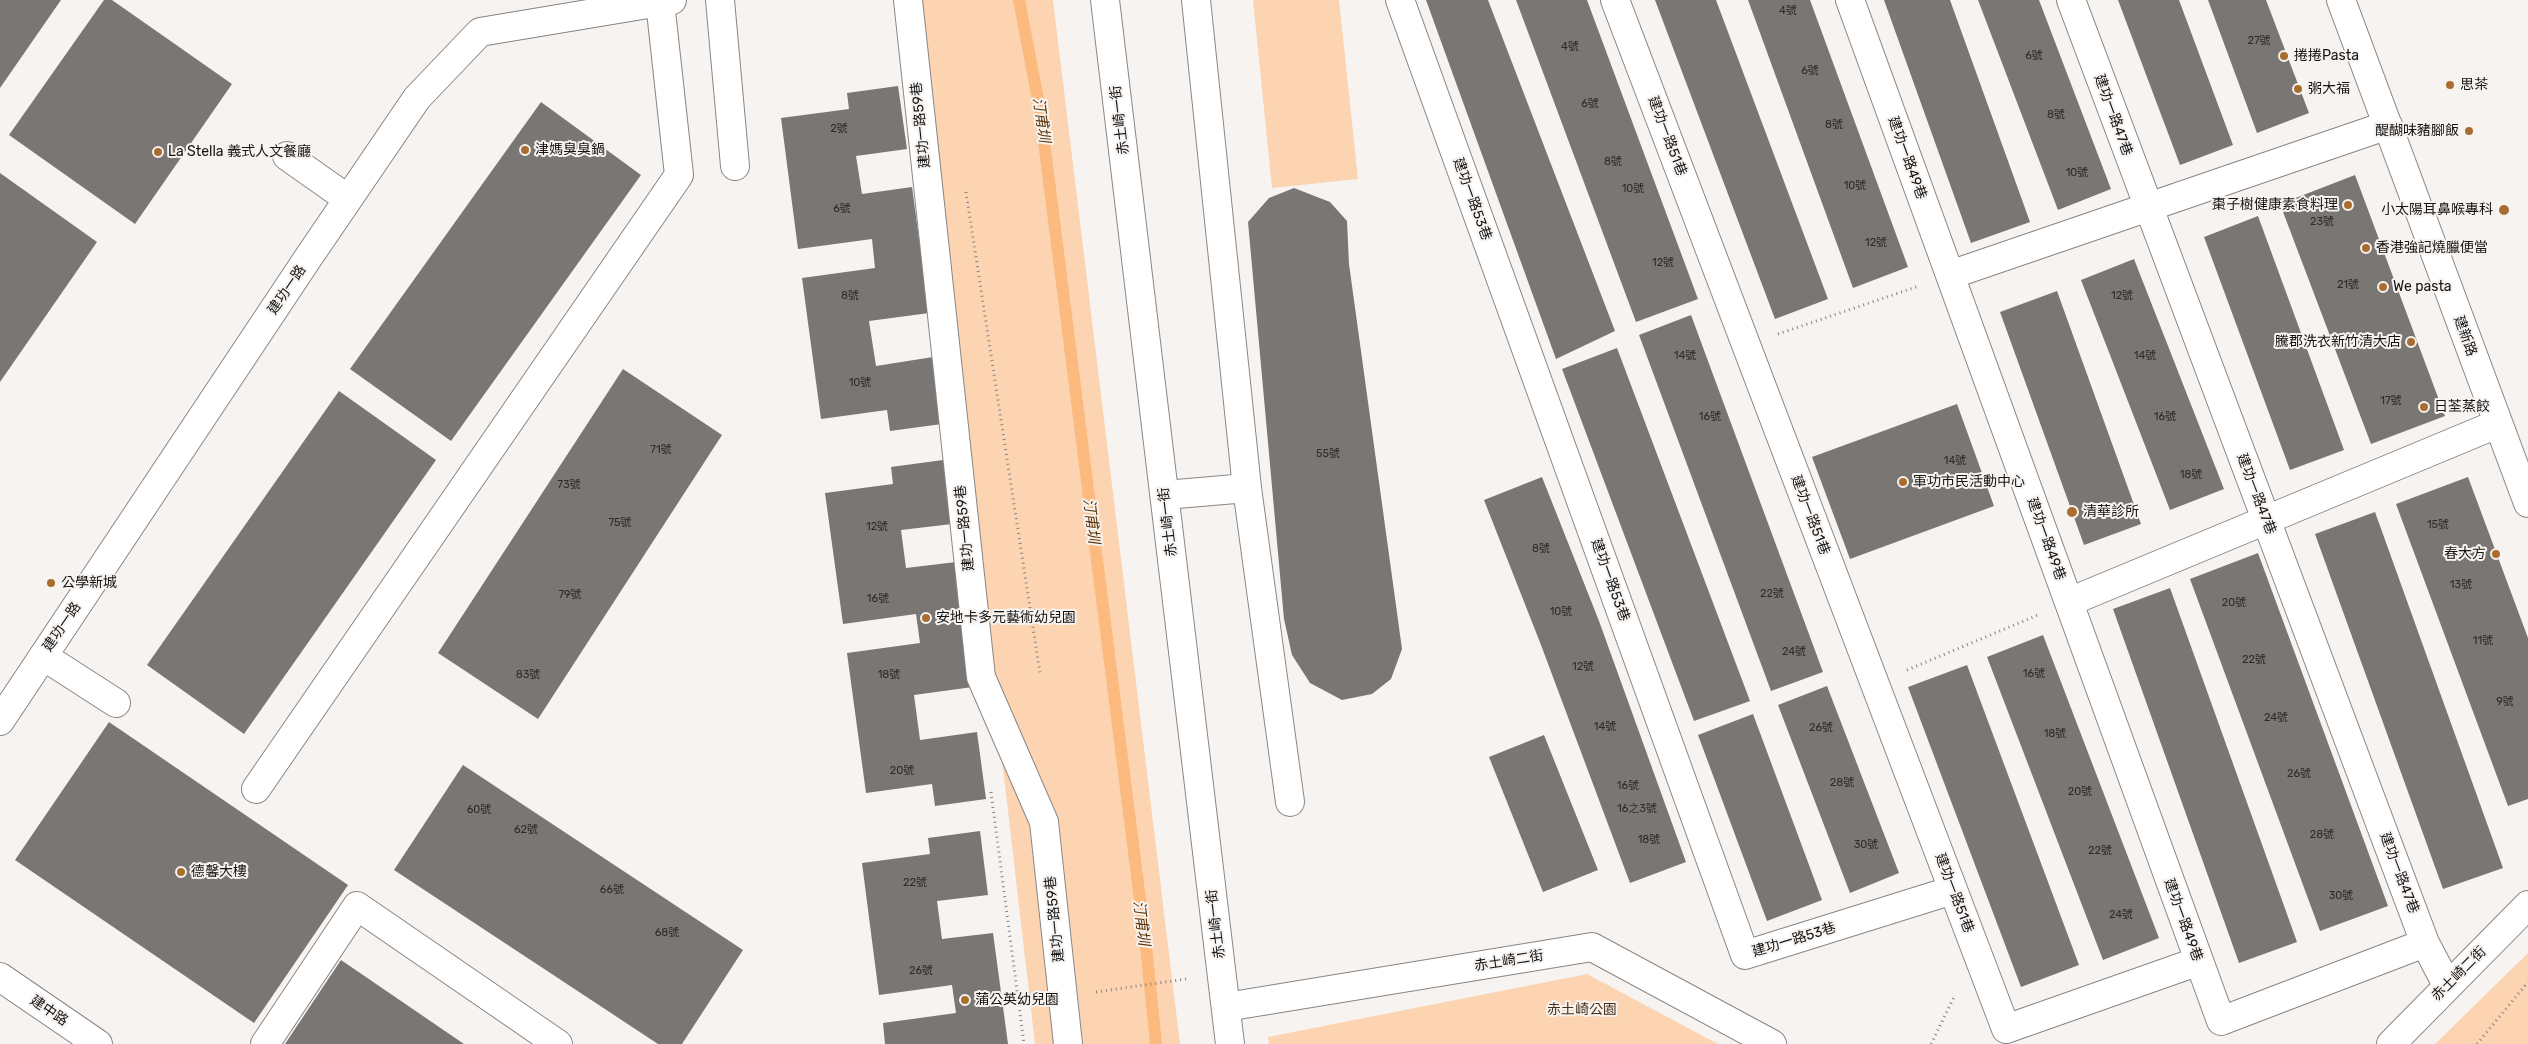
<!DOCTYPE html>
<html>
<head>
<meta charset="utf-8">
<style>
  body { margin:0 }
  canvas { display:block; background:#f6f3f1 }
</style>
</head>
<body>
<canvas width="2528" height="1044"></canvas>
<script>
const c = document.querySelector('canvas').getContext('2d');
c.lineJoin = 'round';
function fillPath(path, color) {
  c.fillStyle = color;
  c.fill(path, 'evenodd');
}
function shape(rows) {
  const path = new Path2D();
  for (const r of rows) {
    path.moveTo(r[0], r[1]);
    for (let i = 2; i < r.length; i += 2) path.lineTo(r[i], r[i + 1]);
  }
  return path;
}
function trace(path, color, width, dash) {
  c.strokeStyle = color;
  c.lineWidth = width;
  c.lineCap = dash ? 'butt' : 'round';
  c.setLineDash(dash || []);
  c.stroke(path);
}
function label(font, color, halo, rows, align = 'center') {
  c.font = font + ' Rubik,"Noto Sans TC",sans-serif';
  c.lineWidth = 4;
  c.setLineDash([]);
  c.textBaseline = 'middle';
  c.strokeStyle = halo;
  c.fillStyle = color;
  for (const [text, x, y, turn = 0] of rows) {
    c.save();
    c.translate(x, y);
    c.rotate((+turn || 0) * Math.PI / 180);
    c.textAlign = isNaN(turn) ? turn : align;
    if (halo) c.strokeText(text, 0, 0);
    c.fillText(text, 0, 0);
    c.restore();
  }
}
const green = shape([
  [914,0,1053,0,1180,1044,1035,1044],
  [1253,0,1339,0,1358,179,1272,188],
  [2528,953,2528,1044,2435,1044],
  [1587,974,1718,1044,1269,1044,1268,1037]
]);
const stream = shape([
  [1019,0,1040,110,1146,947,1156,1044]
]);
const building = shape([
  [0,0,61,0,0,88],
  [104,0,112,0,232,84,135,224,9,135],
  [1426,0,1488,0,1615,331,1556,359],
  [1516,0,1587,0,1698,299,1636,322],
  [1655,0,1716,0,1828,299,1775,319],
  [1748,0,1810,0,1908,267,1853,288],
  [1884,0,1950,0,2030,222,1971,243],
  [1978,0,2039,0,2111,189,2058,210],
  [2118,0,2179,0,2233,145,2180,165],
  [2208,0,2266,0,2309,113,2257,133],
  [898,86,907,149,856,156,862,194,912,187,929,313,869,321,876,366,933,357,942,424,890,431,887,410,821,419,802,278,875,268,872,239,798,249,781,118,849,109,847,93],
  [541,102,641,175,451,441,350,369],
  [0,173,97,242,0,382],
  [2355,175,2445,416,2371,444,2280,204],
  [1294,188,1330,202,1347,221,1349,264,1402,649,1391,679,1372,694,1342,700,1310,683,1292,655,1284,619,1248,222,1269,198],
  [2258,216,2344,450,2290,470,2204,237],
  [2134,259,2224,489,2170,510,2081,280],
  [2057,291,2141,524,2084,545,2000,312],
  [1691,315,1823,672,1771,691,1639,335],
  [1617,348,1750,701,1694,721,1562,369],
  [623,369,722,435,538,719,438,653],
  [339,391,436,460,244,734,147,665],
  [1957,404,1994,506,1850,559,1812,457],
  [943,460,952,524,901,530,906,568,956,562,973,687,914,695,920,740,977,732,986,799,935,806,932,784,866,793,847,653,920,643,916,614,843,624,825,493,893,484,891,467],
  [1542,477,1599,621,1686,862,1630,883,1541,645,1484,500],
  [2468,477,2528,638,2528,799,2508,806,2396,504],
  [2375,512,2503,868,2443,889,2315,534],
  [2258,553,2388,906,2320,931,2190,579],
  [2170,588,2297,942,2239,963,2113,609],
  [2043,635,2159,938,2103,960,1987,657],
  [1967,665,2079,965,2021,987,1908,687],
  [1827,686,1899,873,1850,893,1778,705],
  [1753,714,1822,900,1767,921,1698,735],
  [109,722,348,885,254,1023,15,860],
  [1544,735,1598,870,1543,892,1489,757],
  [463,765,743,950,682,1044,658,1044,394,870],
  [980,831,988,895,937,901,942,939,993,933,1008,1044,885,1044,883,1023,956,1013,952,985,879,995,862,863,930,854,928,838],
  [341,960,464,1044,285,1044]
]);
const path = shape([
  [966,192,1040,673],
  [1778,334,1919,286],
  [1907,670,2038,615],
  [991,792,1024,1044],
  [1096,992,1186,979],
  [1931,1044,1955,995],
  [2477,1044,2528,982]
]);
const minor = shape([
  [720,0,735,166],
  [908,0,981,677,1044,822,1068,1044],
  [1105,0,1230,1044],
  [1196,0,1247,488,1290,802],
  [1400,0,1745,955,1953,890],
  [1615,0,2006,1029,2199,961],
  [1850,0,2221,1021,2425,943],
  [2071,0,2425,943,2447,985],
  [2341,0,2528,503],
  [287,156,348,199],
  [1950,275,2388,125],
  [1165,495,1247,488],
  [2069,602,2497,424],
  [43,656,116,703],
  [0,721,308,258,417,98,480,32,672,0],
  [256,789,679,175,660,2],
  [0,977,98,1044],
  [1226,1007,1592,947,1772,1044],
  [265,1044,357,906,558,1044],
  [2391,1044,2528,905]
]);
const markers = [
  [2284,56,5,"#aa6d31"],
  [2450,85,5,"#aa6d31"],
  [2298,89,5,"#aa6d31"],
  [2469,131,5,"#aa6d31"],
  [525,150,5,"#aa6d31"],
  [158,152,5,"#aa6d31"],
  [2348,205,5,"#aa6d31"],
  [2504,210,6,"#aa6d31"],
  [2366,248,5,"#aa6d31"],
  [2383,287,5,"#aa6d31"],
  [2411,342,5,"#aa6d31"],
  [2424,407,5,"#aa6d31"],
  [1903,482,5,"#aa6d31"],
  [2072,512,6,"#aa6d31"],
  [2496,554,5,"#aa6d31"],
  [51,583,5,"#aa6d31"],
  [926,618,5,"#aa6d31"],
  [181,872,5,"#aa6d31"],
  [965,1000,5,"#aa6d31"]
];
const numberNames = [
  ["4號",1788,11],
  ["27號",2259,41],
  ["4號",1570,47],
  ["6號",2034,56],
  ["6號",1810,71],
  ["6號",1590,104],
  ["8號",2056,115],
  ["8號",1834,125],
  ["2號",839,129],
  ["8號",1613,162],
  ["10號",2077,173],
  ["10號",1855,186],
  ["10號",1633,189],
  ["6號",842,209],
  ["23號",2322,222],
  ["12號",1876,243],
  ["12號",1663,263],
  ["21號",2348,285],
  ["8號",850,296],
  ["12號",2122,296],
  ["14號",1685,356],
  ["14號",2145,356],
  ["10號",860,383],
  ["17號",2391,401],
  ["16號",1710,417],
  ["16號",2165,417],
  ["71號",661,450],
  ["55號",1328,454],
  ["14號",1955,461],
  ["18號",2191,475],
  ["73號",569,485],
  ["75號",620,523],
  ["15號",2438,525],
  ["12號",877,527],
  ["8號",1541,549],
  ["13號",2461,585],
  ["22號",1772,594],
  ["79號",570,595],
  ["16號",878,599],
  ["20號",2234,603],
  ["10號",1561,612],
  ["11號",2483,641],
  ["24號",1794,652],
  ["22號",2254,660],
  ["12號",1583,667],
  ["16號",2034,674],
  ["83號",528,675],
  ["18號",889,675],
  ["9號",2505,702],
  ["24號",2276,718],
  ["14號",1605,727],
  ["26號",1821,728],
  ["18號",2055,734],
  ["20號",902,771],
  ["26號",2299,774],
  ["28號",1842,783],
  ["16號",1628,786],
  ["20號",2080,792],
  ["16之3號",1637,809],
  ["60號",479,810],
  ["62號",526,830],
  ["28號",2322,835],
  ["18號",1649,840],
  ["30號",1866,845],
  ["22號",2100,851],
  ["22號",915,883],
  ["66號",612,890],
  ["30號",2341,896],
  ["24號",2121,915],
  ["68號",667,933],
  ["26號",921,971]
];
const poiNames = [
  ["捲捲Pasta",2294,56],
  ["思茶",2460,85],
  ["粥大福",2308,89],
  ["醍醐味豬腳飯",2459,131,"right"],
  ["津媽臭臭鍋",535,150],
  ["La Stella 義式人文餐廳",168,152],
  ["棗子樹健康素食料理",2338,205,"right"],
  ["小太陽耳鼻喉專科",2493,210,"right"],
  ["香港強記燒臘便當",2376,248],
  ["We pasta",2393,287],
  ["騰郡洗衣新竹清大店",2401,342,"right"],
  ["日荃蒸餃",2434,407],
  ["軍功市民活動中心",1913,482],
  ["清華診所",2083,512],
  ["春大方",2486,554,"right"],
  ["公學新城",61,583],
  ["安地卡多元藝術幼兒園",936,618],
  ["德馨大樓",191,872],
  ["蒲公英幼兒園",975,1000]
];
const streetNames = [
  ["建功一路47巷",2113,115,70],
  ["赤土崎一街",1120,120,-97],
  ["建功一路59巷",921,125,-96],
  ["建功一路51巷",1667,136,69],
  ["建功一路49巷",1907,158,70],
  ["建功一路53巷",1472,199,70],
  ["建功一路",287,290,-56],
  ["建新路",2465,336,70],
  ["建功一路47巷",2256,494,69],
  ["建功一路51巷",1810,515,69],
  ["赤土崎一街",1168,522,-97],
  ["建功一路59巷",965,528,-96],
  ["建功一路49巷",2046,539,70],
  ["建功一路53巷",1610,580,70],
  ["建功一路",62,627,-56],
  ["建功一路47巷",2399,873,69],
  ["建功一路51巷",1954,893,69],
  ["建功一路59巷",1055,919,-96],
  ["建功一路49巷",2183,920,70],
  ["赤土崎一街",1216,924,-97],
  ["建功一路53巷",1794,940,-17],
  ["赤土崎二街",1509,961,-9],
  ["赤土崎二街",2459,974,-45],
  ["建中路",49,1011,34]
];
const parkNames = [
  ["赤土崎公園",1582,1010]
];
const waterNames = [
  ["汀甫圳",1041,120,82],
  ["汀甫圳",1091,521,83],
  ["汀甫圳",1141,923,83]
];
fillPath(green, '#fcd4b2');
trace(stream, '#fdba7e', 12);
fillPath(building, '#797674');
trace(minor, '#898684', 30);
trace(path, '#868483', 3, [1, 4]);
trace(minor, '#fff', 28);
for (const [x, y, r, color] of markers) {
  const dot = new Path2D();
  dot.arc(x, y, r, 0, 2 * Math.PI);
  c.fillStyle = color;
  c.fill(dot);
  trace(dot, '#f6f3f1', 2);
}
label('11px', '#2e2c2b', null, numberNames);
label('14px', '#151413', '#f6f3f1', poiNames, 'left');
label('14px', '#151413', '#f6f3f1', streetNames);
label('14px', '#492e15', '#f6f3f1', parkNames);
label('italic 15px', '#603505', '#f6f3f1', waterNames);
</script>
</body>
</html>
